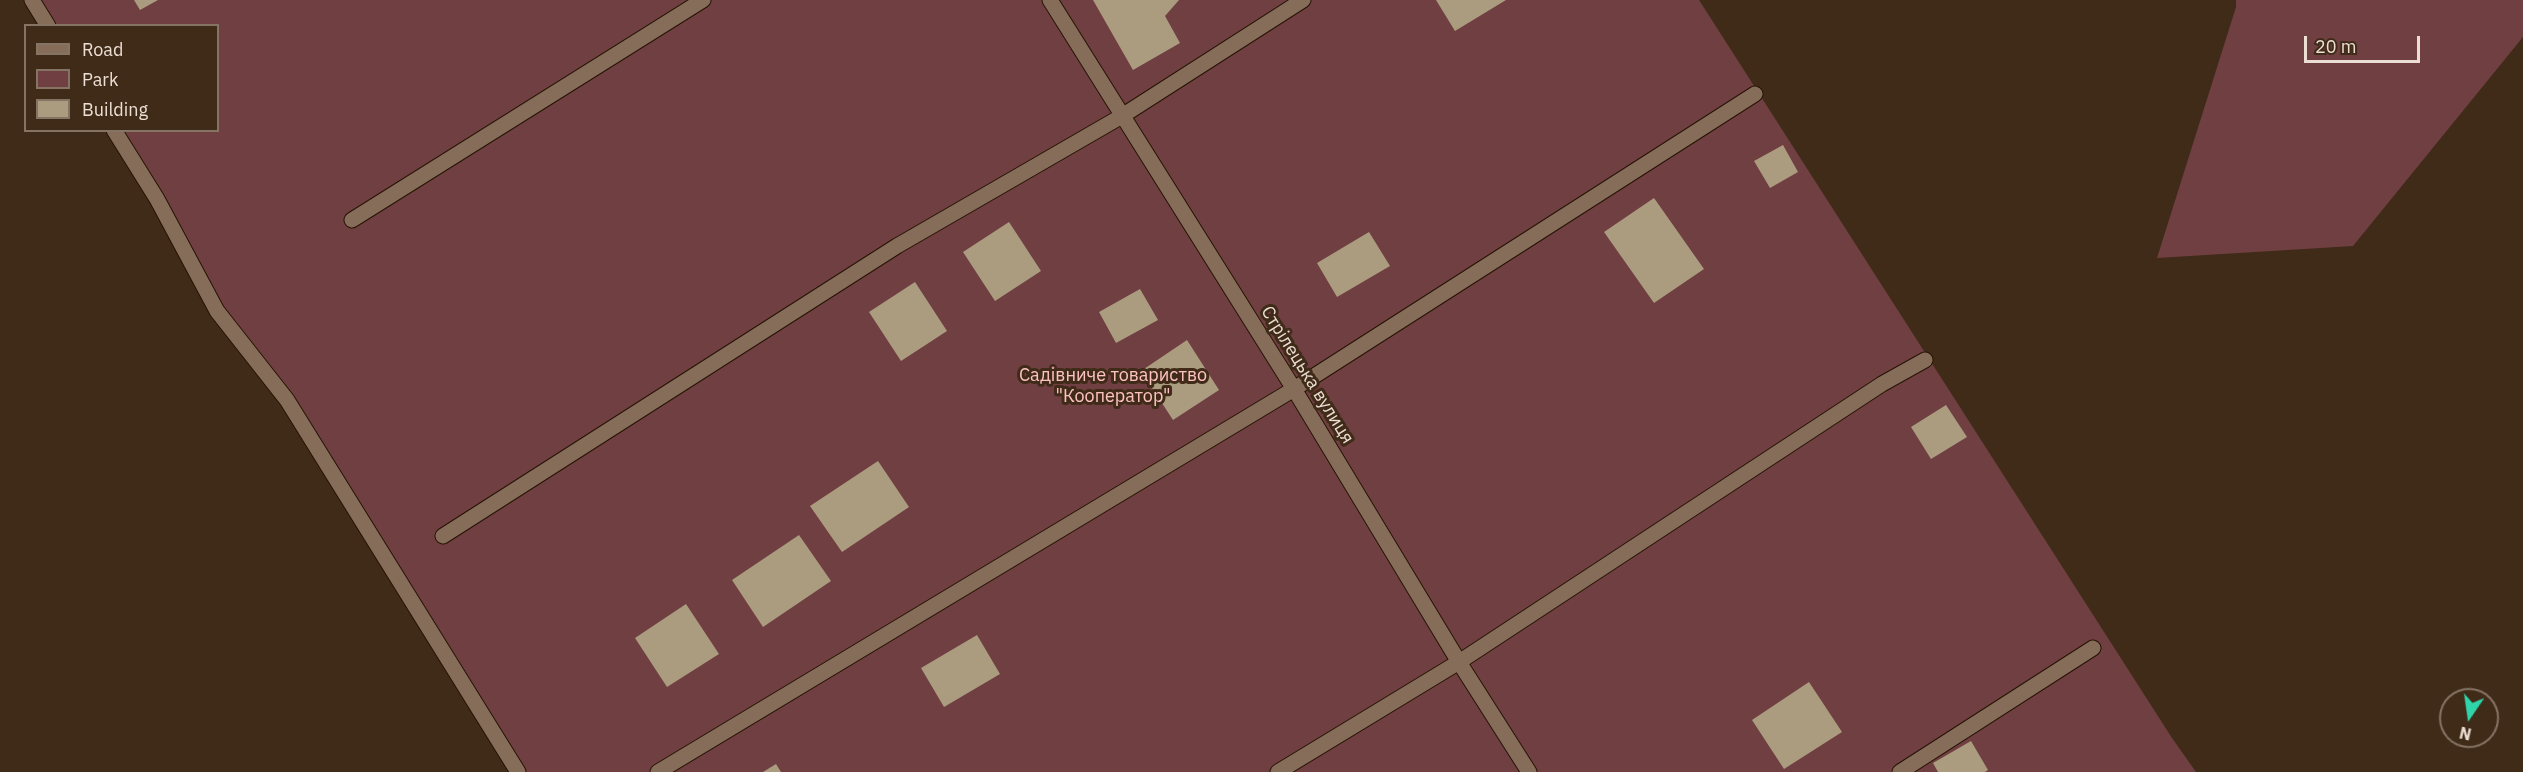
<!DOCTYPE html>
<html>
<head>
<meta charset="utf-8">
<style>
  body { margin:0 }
  #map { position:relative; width:2523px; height:772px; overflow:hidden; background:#402b19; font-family:"IBM Plex Sans",sans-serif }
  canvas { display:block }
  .legend { position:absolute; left:24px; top:24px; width:195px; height:108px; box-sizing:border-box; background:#402b19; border:2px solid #857363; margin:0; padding:8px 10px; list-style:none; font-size:18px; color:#ecded3 }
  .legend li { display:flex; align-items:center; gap:12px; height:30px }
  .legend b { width:30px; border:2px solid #857363 }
  .north { position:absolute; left:2439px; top:688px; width:60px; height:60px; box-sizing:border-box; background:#402b19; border:2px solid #857363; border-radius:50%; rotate:193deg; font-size:16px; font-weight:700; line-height:24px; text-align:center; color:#ecded3 }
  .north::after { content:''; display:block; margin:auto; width:21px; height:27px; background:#2fd4aa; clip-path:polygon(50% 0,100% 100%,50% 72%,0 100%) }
  .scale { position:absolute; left:2304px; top:36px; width:116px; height:27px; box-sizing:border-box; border:3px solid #ecded3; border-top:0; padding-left:8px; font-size:18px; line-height:21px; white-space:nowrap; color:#ecded3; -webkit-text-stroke:4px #402b19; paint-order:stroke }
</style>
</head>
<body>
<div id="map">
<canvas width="2523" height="772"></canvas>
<ul class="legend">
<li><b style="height:8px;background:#866d5a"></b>Road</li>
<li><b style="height:16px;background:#703f41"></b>Park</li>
<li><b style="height:16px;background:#ab9c80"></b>Building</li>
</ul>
<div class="north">N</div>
<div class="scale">20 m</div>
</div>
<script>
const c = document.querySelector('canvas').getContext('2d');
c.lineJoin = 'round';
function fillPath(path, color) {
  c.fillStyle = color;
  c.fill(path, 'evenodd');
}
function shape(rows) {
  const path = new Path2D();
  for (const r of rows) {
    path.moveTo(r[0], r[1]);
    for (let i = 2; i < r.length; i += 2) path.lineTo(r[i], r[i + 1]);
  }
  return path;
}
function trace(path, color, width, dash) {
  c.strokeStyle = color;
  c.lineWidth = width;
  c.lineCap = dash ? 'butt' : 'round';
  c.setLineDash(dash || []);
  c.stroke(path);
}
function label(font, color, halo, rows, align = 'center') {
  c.font = font + ' "IBM Plex Sans",sans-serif';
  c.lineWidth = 6;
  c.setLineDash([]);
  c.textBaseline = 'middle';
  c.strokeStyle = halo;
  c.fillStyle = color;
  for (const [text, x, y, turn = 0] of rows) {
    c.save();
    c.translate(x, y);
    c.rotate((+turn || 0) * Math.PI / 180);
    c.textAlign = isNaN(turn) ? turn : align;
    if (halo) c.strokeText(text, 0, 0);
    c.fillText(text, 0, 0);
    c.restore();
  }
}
const green = shape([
  [30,0,1699,0,2172,738,2196,772,514,772,112,131,218,130,218,26,46,25],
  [2236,0,2523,0,2523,37,2353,246,2157,258,2236,7]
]);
const building = shape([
  [134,0,158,0,140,10],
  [1093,0,1179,0,1165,16,1180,43,1133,70],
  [1436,0,1506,0,1455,31],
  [1783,145,1798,172,1770,188,1754,161],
  [1654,198,1704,269,1654,303,1604,232],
  [1009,222,1041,271,995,301,963,252],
  [1369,232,1390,266,1337,297,1317,263],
  [915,282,947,331,901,361,869,312],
  [1140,289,1158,320,1116,343,1099,312],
  [1187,340,1219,390,1173,420,1141,371],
  [1946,405,1967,437,1931,459,1911,427],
  [878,461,909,507,842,552,810,506],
  [799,535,831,581,763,627,732,580],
  [686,604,719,654,667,687,635,638],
  [977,635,1000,674,944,707,921,668],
  [1809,682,1842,732,1784,769,1752,720],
  [1971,741,1988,770,1985,772,1938,772,1933,763],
  [776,764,781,772,763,772]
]);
const lane = shape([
  [352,220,703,0],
  [443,536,897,246,1122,116,1303,0],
  [658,772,1294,389,1755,94],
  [1278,772,1459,662,1882,384,1925,360],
  [1900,772,2093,648]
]);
const street = shape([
  [32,0,48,26],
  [1050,0,1294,389,1459,662,1529,772],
  [114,130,157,199,217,311,287,400,518,772]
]);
const streetNames = [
  ["Стрілецька вулиця",1307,375,58]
];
const parkNames = [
  ["Садівниче товариство",1113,376],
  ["\"Кооператор\"",1113,397]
];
fillPath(green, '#703f41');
fillPath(building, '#ab9c80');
trace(lane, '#261303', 17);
trace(street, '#261303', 17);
trace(lane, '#866d5a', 15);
trace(street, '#866d5a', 15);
label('18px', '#ecded3', '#402b19', streetNames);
label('18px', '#fec2c3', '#402b19', parkNames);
</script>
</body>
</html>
